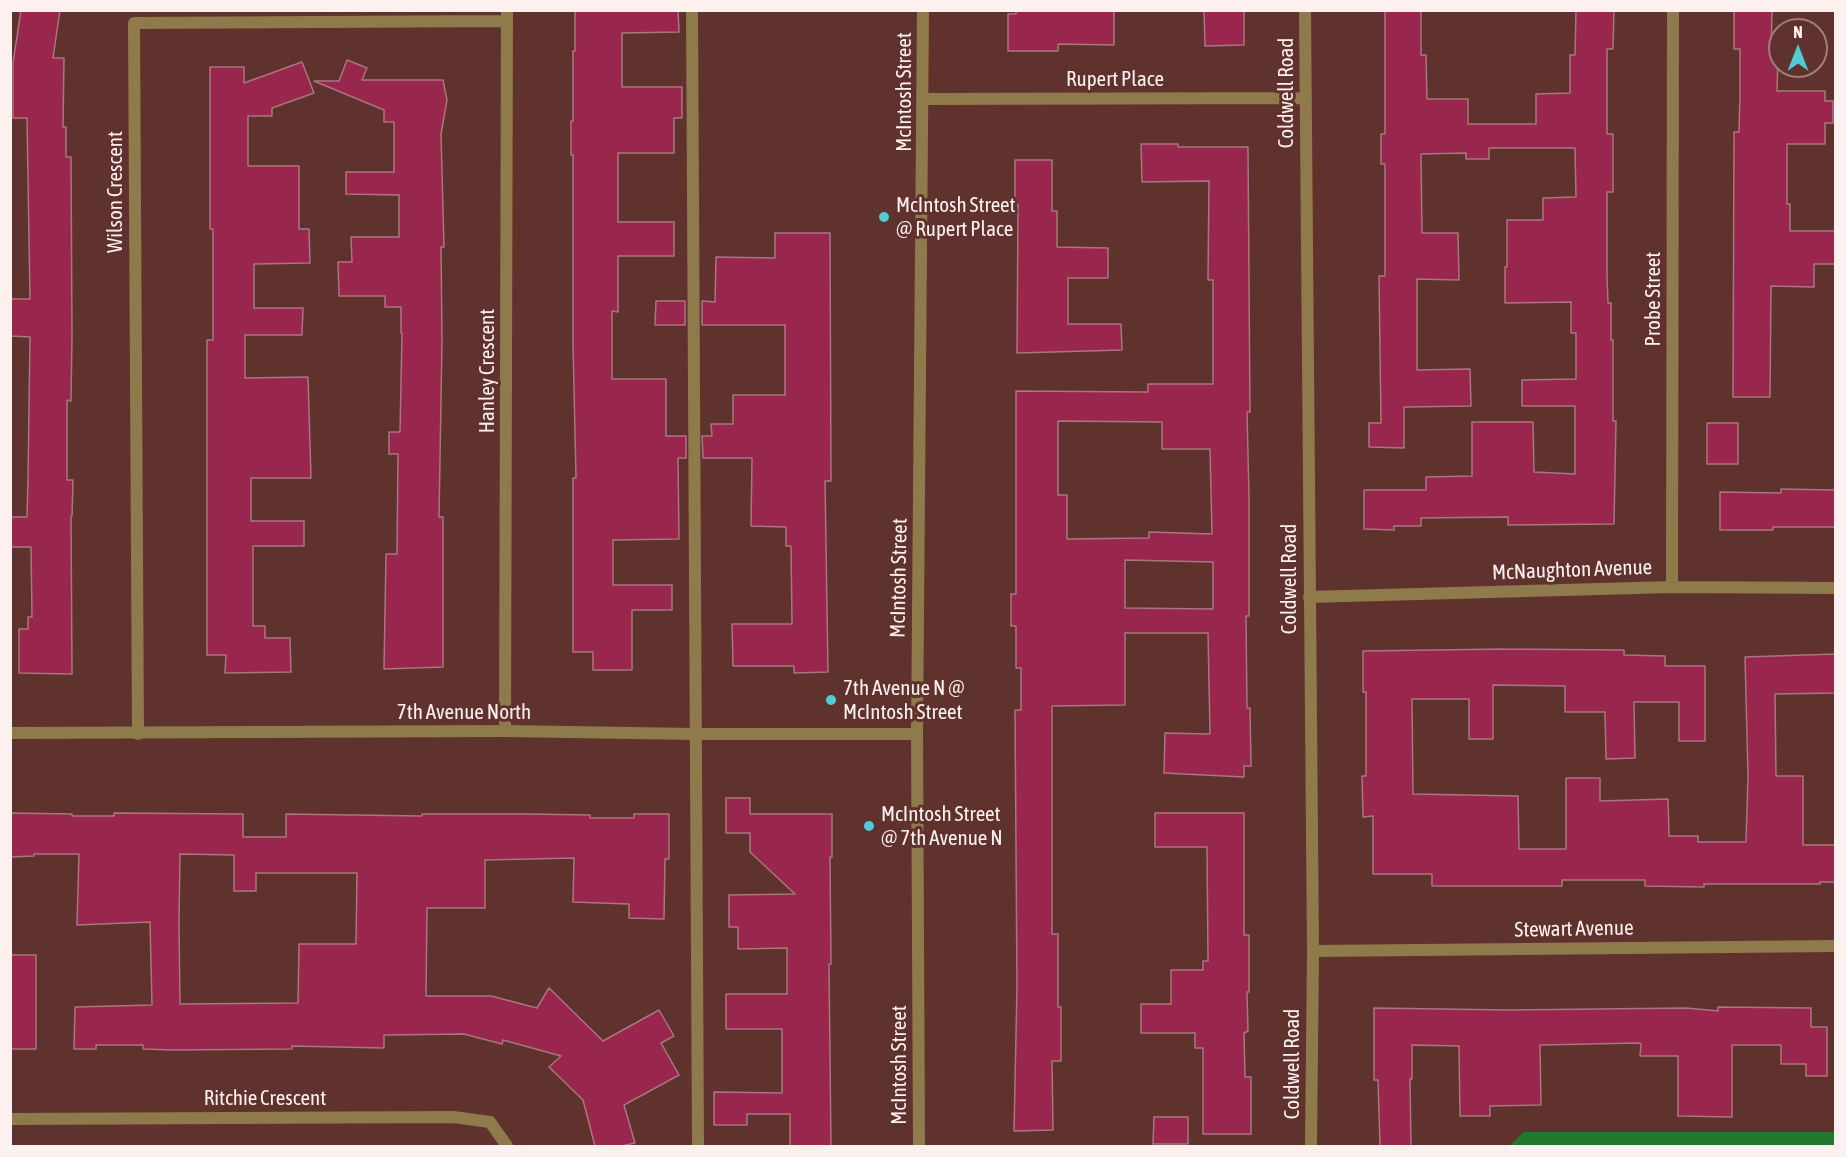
<!DOCTYPE html>
<html>
<head>
<meta charset="utf-8">
<style>
  body { margin:0 }
  #map { position:relative; width:1846px; height:1157px; overflow:hidden; background:#60322e; font-family:"Asap Condensed",sans-serif }
  canvas { display:block }
  .frame { position:absolute; inset:0; border:12px solid #fdf1ef; pointer-events:none }
  .north { position:absolute; left:1768px; top:18px; width:60px; height:60px; box-sizing:border-box; background:#60322e; border:2px solid #9f7e7b; border-radius:50%; rotate:0deg; font-size:16px; font-weight:700; line-height:24px; text-align:center; color:#fdf1ef }
  .north::after { content:''; display:block; margin:auto; width:21px; height:27px; background:#52cbd8; clip-path:polygon(50% 0,100% 100%,50% 72%,0 100%) }
</style>
</head>
<body>
<div id="map">
<canvas width="1846" height="1157"></canvas>
<div class="frame"></div>
<div class="north">N</div>
</div>
<script>
const c = document.querySelector('canvas').getContext('2d');
c.lineJoin = 'round';
function fillPath(path, color) {
  c.fillStyle = color;
  c.fill(path, 'evenodd');
}
function shape(rows) {
  const path = new Path2D();
  for (const r of rows) {
    path.moveTo(r[0], r[1]);
    for (let i = 2; i < r.length; i += 2) path.lineTo(r[i], r[i + 1]);
  }
  return path;
}
function trace(path, color, width, dash) {
  c.strokeStyle = color;
  c.lineWidth = width;
  c.lineCap = dash ? 'butt' : 'round';
  c.setLineDash(dash || []);
  c.stroke(path);
}
function label(font, color, halo, rows, align = 'center') {
  c.font = font + ' "Asap Condensed",sans-serif';
  c.lineWidth = 6;
  c.setLineDash([]);
  c.textBaseline = 'middle';
  c.strokeStyle = halo;
  c.fillStyle = color;
  for (const [text, x, y, turn = 0] of rows) {
    c.save();
    c.translate(x, y);
    c.rotate((+turn || 0) * Math.PI / 180);
    c.textAlign = isNaN(turn) ? turn : align;
    if (halo) c.strokeText(text, 0, 0);
    c.fillText(text, 0, 0);
    c.restore();
  }
}
const green = shape([
  [1524,1132,1835,1132,1836,1146,1509,1146]
]);
const building = shape([
  [21,10,60,10,53,58,64,58,63,127,66,127,66,157,71,157,72,336,71,401,67,400,67,480,73,480,72,516,71,516,72,674,19,673,19,629,28,629,28,617,32,617,31,547,10,547,10,517,27,517,28,479,30,337,10,336,10,299,30,299,27,118,13,118,13,63,21,10],
  [575,10,678,10,679,32,622,33,622,87,682,87,682,118,674,118,674,153,618,153,618,222,674,222,674,256,618,256,618,312,612,311,612,379,666,379,666,436,686,436,686,458,678,458,679,539,613,540,613,585,672,585,672,610,632,610,632,670,593,670,593,652,573,652,573,478,576,478,573,344,573,155,571,155,571,121,573,121,573,51,575,51,575,10],
  [1016,10,1114,10,1114,45,1058,44,1058,51,1008,51,1008,14,1016,14,1016,10],
  [1204,10,1244,10,1244,45,1205,46,1204,10],
  [1385,10,1421,10,1421,55,1426,55,1427,99,1468,99,1468,124,1536,124,1536,94,1570,93,1570,55,1575,55,1576,10,1614,10,1613,49,1607,49,1607,134,1613,134,1613,192,1607,192,1607,276,1608,303,1611,303,1611,340,1613,340,1613,421,1616,421,1614,524,1508,525,1508,517,1421,518,1421,526,1394,526,1394,530,1364,529,1364,490,1426,490,1426,477,1472,476,1472,422,1533,422,1534,472,1575,474,1575,406,1522,406,1522,380,1576,379,1576,333,1571,333,1571,302,1505,303,1505,267,1507,267,1507,220,1543,220,1543,198,1576,197,1575,148,1489,148,1489,159,1466,159,1466,153,1421,154,1422,233,1458,233,1459,280,1417,279,1417,370,1470,369,1471,406,1404,407,1404,448,1369,447,1369,423,1381,423,1379,276,1385,276,1385,164,1381,164,1381,134,1385,134,1385,10],
  [1734,10,1772,10,1771,55,1778,55,1777,91,1825,91,1825,101,1833,101,1833,123,1825,123,1825,144,1787,144,1787,204,1790,204,1790,231,1836,231,1836,264,1814,264,1814,287,1771,286,1770,397,1733,397,1734,132,1739,132,1740,95,1740,49,1734,49,1734,10],
  [347,60,367,68,362,80,443,80,447,100,441,134,444,247,441,247,442,341,439,517,443,517,443,667,384,669,386,554,397,554,398,454,389,454,389,432,400,432,402,333,401,333,401,307,385,307,385,296,339,296,338,262,352,262,351,237,399,237,399,195,346,194,346,172,394,172,394,122,384,122,384,110,314,81,339,81,347,60],
  [302,62,314,93,272,108,272,116,248,116,248,166,299,166,299,229,309,229,310,263,254,264,254,308,303,308,302,335,245,335,245,378,308,377,311,478,251,478,251,521,304,521,304,546,253,546,253,626,265,626,265,638,290,638,291,672,225,673,226,655,207,655,207,340,213,340,213,229,210,229,210,67,244,67,244,83,302,62],
  [1141,144,1178,144,1178,147,1248,147,1250,412,1247,412,1249,496,1249,616,1246,616,1247,708,1250,708,1251,766,1244,766,1244,777,1164,773,1165,733,1210,734,1208,633,1125,633,1125,705,1052,706,1052,934,1058,934,1058,1007,1061,1007,1061,1061,1052,1061,1053,1130,1014,1131,1017,986,1015,710,1021,710,1021,668,1016,668,1016,626,1011,626,1011,594,1016,594,1016,391,1148,392,1148,384,1213,384,1213,280,1208,280,1209,181,1142,182,1141,144],
  [1058,421,1162,422,1162,449,1210,449,1212,534,1149,532,1149,538,1067,539,1067,495,1058,495,1058,421],
  [1125,560,1213,562,1213,609,1125,608,1125,560],
  [1015,160,1052,160,1052,211,1057,211,1057,247,1108,248,1108,278,1068,278,1068,324,1121,324,1122,350,1017,353,1018,204,1015,204,1015,160],
  [775,233,830,233,831,481,825,481,828,672,794,673,794,666,733,666,732,624,792,624,791,546,786,546,786,527,751,526,752,458,703,458,702,436,712,436,711,424,733,424,733,395,785,395,785,325,702,325,702,301,715,302,716,257,775,258,775,233],
  [656,301,685,301,685,325,655,325,656,301],
  [1707,423,1738,423,1738,464,1707,464,1707,423],
  [1781,489,1835,490,1835,527,1773,527,1773,530,1720,530,1720,492,1781,493,1781,489],
  [1504,649,1624,650,1624,655,1665,656,1665,666,1705,666,1705,741,1679,741,1679,702,1634,702,1635,758,1606,759,1605,712,1565,712,1565,686,1493,685,1493,739,1469,739,1469,699,1412,699,1413,794,1518,796,1519,849,1566,849,1566,778,1600,778,1600,801,1668,799,1669,836,1698,836,1698,842,1746,842,1748,776,1745,657,1836,654,1836,693,1775,694,1776,776,1803,776,1803,845,1836,845,1836,882,1820,882,1820,884,1704,884,1704,887,1645,886,1645,880,1562,880,1562,886,1432,886,1432,874,1373,874,1373,816,1363,817,1362,776,1366,776,1366,692,1363,692,1363,651,1504,649],
  [726,798,750,798,750,814,832,814,832,857,830,857,831,964,829,964,831,1146,790,1146,790,1114,747,1114,747,1125,714,1125,714,1092,782,1093,782,1029,726,1029,726,994,787,994,787,948,738,949,738,927,729,927,729,895,795,894,750,852,750,833,726,833,726,798],
  [10,813,72,814,72,816,114,816,114,813,243,814,243,837,286,837,286,814,422,816,422,814,529,814,590,815,590,818,634,818,634,814,669,814,669,859,665,859,664,919,629,918,629,904,573,902,574,858,485,860,485,908,427,908,426,996,491,996,537,1008,549,988,603,1041,659,1010,674,1036,661,1043,679,1075,624,1105,635,1143,622,1146,595,1146,583,1100,549,1067,561,1056,503,1040,502,1044,464,1034,384,1035,384,1048,292,1046,292,1049,172,1050,143,1049,143,1045,96,1045,96,1049,74,1049,75,1007,152,1005,150,922,77,925,79,854,34,854,34,856,10,857,10,813],
  [180,854,234,855,234,891,256,891,256,873,357,873,356,944,299,944,298,1003,180,1004,179,922,180,854],
  [1155,813,1244,813,1244,935,1249,935,1249,992,1247,992,1248,1031,1244,1033,1245,1077,1251,1077,1251,1134,1203,1134,1203,1048,1195,1048,1195,1033,1141,1033,1141,1004,1171,1004,1171,970,1203,970,1203,961,1208,961,1207,847,1155,847,1155,813],
  [10,955,36,955,36,1049,10,1049,10,955],
  [1718,1007,1811,1008,1811,1027,1827,1027,1827,1076,1806,1076,1806,1064,1781,1064,1781,1045,1732,1045,1732,1117,1678,1116,1678,1056,1640,1056,1641,1044,1638,1043,1540,1045,1541,1105,1490,1106,1490,1116,1460,1116,1459,1046,1412,1045,1412,1079,1410,1079,1411,1146,1380,1146,1378,1080,1374,1080,1374,1008,1508,1010,1686,1008,1718,1011,1718,1007],
  [1154,1117,1188,1117,1188,1144,1153,1144,1154,1117]
]);
const service = shape([
  [692,10,698,1146]
]);
const minor = shape([
  [1305,10,1313,951,1311,1146],
  [924,99,1306,98],
  [1672,587,1673,10],
  [1309,597,1672,587,1836,588],
  [505,731,507,10],
  [138,734,134,23,507,21],
  [1313,951,1836,946],
  [10,1119,453,1117,490,1122,507,1146]
]);
const tertiary = shape([
  [10,733,505,731,695,734,917,734],
  [919,1146,917,734,923,10]
]);
const markers = [
  [884,217,6,"#52cbd8"],
  [831,700,6,"#52cbd8"],
  [869,826,6,"#52cbd8"]
];
const streetNames = [
  ["Rupert Place",1115,79],
  ["McIntosh Street",904,92,-90],
  ["Coldwell Road",1286,93,-90],
  ["Wilson Crescent",115,192,-90],
  ["Probe Street",1653,299,-90],
  ["Hanley Crescent",487,371,-90],
  ["McNaughton Avenue",1572,570,-2],
  ["McIntosh Street",899,578,-89],
  ["Coldwell Road",1289,579,-90],
  ["7th Avenue North",464,712],
  ["Stewart Avenue",1574,929,-1],
  ["Coldwell Road",1292,1064,-90],
  ["McIntosh Street",899,1065,-90],
  ["Ritchie Crescent",265,1098]
];
const poiNames = [
  ["McIntosh Street",896,205],
  ["@ Rupert Place",896,229],
  ["7th Avenue N @",843,688],
  ["McIntosh Street",843,712],
  ["McIntosh Street",881,814],
  ["@ 7th Avenue N",881,838]
];
fillPath(green, '#22792d');
fillPath(building, '#99274d');
trace(building, '#aa7580', 1.5);
trace(service, '#8f7a4c', 12);
trace(minor, '#8f7a4c', 12);
trace(tertiary, '#8f7a4c', 12);
for (const [x, y, r, color] of markers) {
  const dot = new Path2D();
  dot.arc(x, y, r, 0, 2 * Math.PI);
  c.fillStyle = color;
  c.fill(dot);
  trace(dot, '#60322e', 2);
}
label('21px', '#fdf1ef', '#60322e', streetNames);
label('21px', '#fdf1ef', '#60322e', poiNames, 'left');
</script>
</body>
</html>
